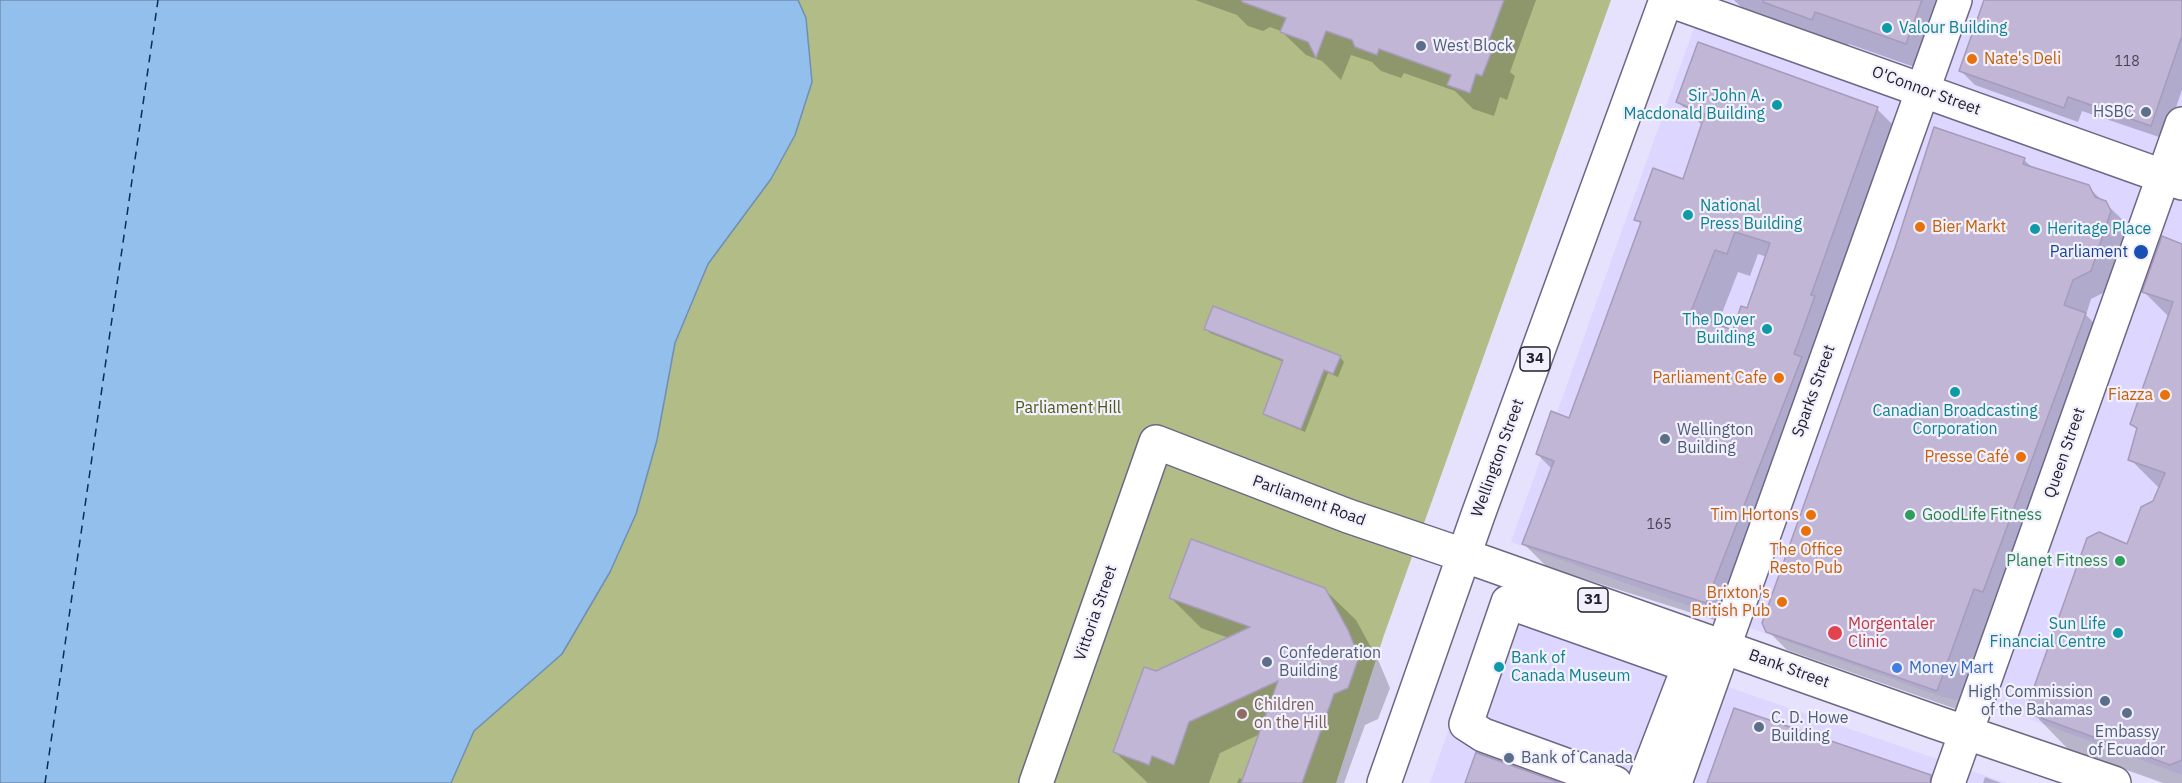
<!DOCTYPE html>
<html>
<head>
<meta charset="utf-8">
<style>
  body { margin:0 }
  canvas { display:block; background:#e6e1fc }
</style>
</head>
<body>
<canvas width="2182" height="783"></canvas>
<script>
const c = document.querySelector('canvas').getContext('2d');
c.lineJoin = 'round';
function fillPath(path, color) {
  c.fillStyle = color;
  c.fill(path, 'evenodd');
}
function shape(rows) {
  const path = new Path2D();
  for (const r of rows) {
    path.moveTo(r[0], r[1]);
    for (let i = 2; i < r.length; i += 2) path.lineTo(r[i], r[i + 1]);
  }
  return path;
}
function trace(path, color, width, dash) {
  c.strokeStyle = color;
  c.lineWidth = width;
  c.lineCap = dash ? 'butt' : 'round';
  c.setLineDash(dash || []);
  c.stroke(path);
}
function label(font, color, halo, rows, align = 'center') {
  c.font = font + ' "IBM Plex Sans",sans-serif';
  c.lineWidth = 4.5;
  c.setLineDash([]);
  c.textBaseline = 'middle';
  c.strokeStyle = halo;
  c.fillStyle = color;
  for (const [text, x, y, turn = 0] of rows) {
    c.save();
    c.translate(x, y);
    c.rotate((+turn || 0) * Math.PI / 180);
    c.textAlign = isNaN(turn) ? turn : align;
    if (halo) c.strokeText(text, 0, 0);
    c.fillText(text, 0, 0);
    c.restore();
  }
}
const built = shape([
  [1704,0,2182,0,2182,775,2024,717,1939,696,1511,542],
  [1492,606,2007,783,1430,783]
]);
const green = shape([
  [798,0,1611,0,1384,635,1336,783,451,783,474,731,562,654,610,572,636,514,657,440,675,343,708,264,717,251,806,18]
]);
const water = shape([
  [0,0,798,0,806,18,812,82,795,135,771,179,708,264,675,343,657,440,636,514,610,572,562,654,474,731,451,783,0,783,0,0]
]);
const shadow = shape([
  [1195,0,1536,0,1510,72,1515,76,1507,100,1500,97,1494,116,1473,109,1455,91,1404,73,1401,78,1381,71,1372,62,1351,55,1341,80,1322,61,1306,55,1281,31,1270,27,1263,31,1248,26,1237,15],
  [1734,0,1967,0,1940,76,1849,44,1845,52,1753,19],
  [1986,0,2182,0,2182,90,2165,139,2082,111,2078,122,1975,85,1961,71],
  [1678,102,1877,109,1900,132,1730,625,1547,567,1524,544,1552,469,1537,454,1570,420,1642,225,1636,219,1684,181,1703,126],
  [1758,254,1767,257,1748,310,1734,332,1717,326,1738,272,1750,276],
  [2024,160,2034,169,2088,187,2125,222,2129,231,2109,290,2091,299,2086,315,2104,333,1993,607,1956,709,1787,650,1768,631],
  [2182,246,2182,783,2163,783,2068,749,2034,714,2160,489,2130,459,2138,430,2131,423,2169,317,2144,292],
  [1206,329,1340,357,1344,362,1338,377,1328,373,1305,432,1269,417,1265,413,1284,362,1210,333],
  [1324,589,1356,620,1379,662,1390,688,1378,719,1365,725,1344,783,1237,783,1239,778,1244,780,1260,734,1220,753,1209,783,1148,783,1115,752,1156,673,1229,638,1201,628,1171,598],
  [1985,777,2001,783,1983,783]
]);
const ferry = shape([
  [45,783,158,0]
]);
const building = shape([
  [1242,0,1504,0,1486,49,1492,51,1482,76,1476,74,1470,93,1447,85,1451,75,1379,49,1377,55,1355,47,1352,40,1326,31,1316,58,1308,42,1280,32,1286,18,1242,2,1242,0],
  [1763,0,1922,0,1906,44,1815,12,1812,20,1763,2,1763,0],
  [1984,0,2182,0,2182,36,2151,126,2068,97,2064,108,1959,71,1984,0],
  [1698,42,1878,107,1811,295,1815,296,1794,354,1802,357,1706,603,1522,544,1554,461,1536,454,1551,411,1569,418,1641,222,1634,220,1653,168,1683,179,1705,114,1676,102,1698,42],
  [1735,232,1770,243,1747,308,1741,306,1733,330,1690,314,1715,250,1727,254,1735,232],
  [1934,127,2025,158,2023,164,2089,185,2095,197,2106,201,2111,211,2091,271,2073,280,2064,305,2086,313,1983,592,1974,589,1937,691,1766,632,1762,623,1895,248,1934,127],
  [2162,236,2182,244,2182,760,2170,765,2033,715,2028,704,2087,538,2099,532,2127,544,2141,507,2153,501,2165,473,2128,460,2137,428,2130,424,2173,302,2142,292,2162,236],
  [1213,306,1341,356,1333,374,1324,370,1301,429,1263,414,1283,360,1204,329,1213,306],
  [1191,539,1325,588,1348,630,1359,657,1348,688,1334,694,1302,783,1241,783,1278,681,1189,722,1174,765,1152,756,1149,765,1113,752,1144,667,1156,671,1250,627,1169,598,1191,539],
  [1734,708,1931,775,1930,783,1707,783,1734,708],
  [1476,752,1477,753,1560,783,1465,783,1476,752]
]);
const minor = shape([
  [1036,783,1156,442,1348,516,1463,555],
  [1615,783,1483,735,1466,724,1508,602,1689,666,1644,783],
  [1675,783,1955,0],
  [1948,783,2182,124]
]);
const major = shape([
  [1669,0,2182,183],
  [1463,555,1935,722,2114,783],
  [1384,783,1478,515,1666,0]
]);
const markers = [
  [1887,28,6,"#0f9aa8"],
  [1421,46,6,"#5c6f8a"],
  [1972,59,6,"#e8710a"],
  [1777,105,6,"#0f9aa8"],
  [2146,112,6,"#5c6f8a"],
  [1688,215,6,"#0f9aa8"],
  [1920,227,6,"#e8710a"],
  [2035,229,6,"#0f9aa8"],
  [2141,252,8,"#1a4fb4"],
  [1767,329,6,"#0f9aa8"],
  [1779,378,6,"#e8710a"],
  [1955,392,6,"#0f9aa8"],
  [2165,395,6,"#e8710a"],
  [1665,439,6,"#5c6f8a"],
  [2021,457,6,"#e8710a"],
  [1811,515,6,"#e8710a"],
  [1910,515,6,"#2e9e5b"],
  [1806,531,6,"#e8710a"],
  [2120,561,6,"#2e9e5b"],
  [1782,602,6,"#e8710a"],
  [1835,633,8,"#e0444e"],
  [2118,633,6,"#0f9aa8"],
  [1267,662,6,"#5c6f8a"],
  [1499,667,6,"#0f9aa8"],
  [1897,668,6,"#3f7fe0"],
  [2105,701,6,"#5c6f8a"],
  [2127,713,6,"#5c6f8a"],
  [1242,714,6,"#8d6e63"],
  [1759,727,6,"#5c6f8a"],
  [1509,758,6,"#5c6f8a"]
];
const numberNames = [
  ["118",2127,62],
  ["165",1659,525]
];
const shields = [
  [1535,359,30],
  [1593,600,30]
];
const shieldNames = [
  ["34",1535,359],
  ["31",1593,600]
];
const cultureNames = [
  ["Valour Building",1899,28],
  ["Sir John A.",1765,96,"right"],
  ["Macdonald Building",1765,114,"right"],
  ["National",1700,206],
  ["Press Building",1700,224],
  ["Heritage Place",2047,229],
  ["The Dover",1755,320,"right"],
  ["Building",1755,338,"right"],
  ["Canadian Broadcasting",1955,411,"center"],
  ["Corporation",1955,429,"center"],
  ["Sun Life",2106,624,"right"],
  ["Financial Centre",2106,642,"right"],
  ["Bank of",1511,658],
  ["Canada Museum",1511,676]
];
const serviceNames = [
  ["West Block",1433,46],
  ["HSBC",2134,112,"right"],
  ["Wellington",1677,430],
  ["Building",1677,448],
  ["Confederation",1279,653],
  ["Building",1279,671],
  ["High Commission",2093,692,"right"],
  ["of the Bahamas",2093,710,"right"],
  ["C. D. Howe",1771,718],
  ["Building",1771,736],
  ["Embassy",2127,732,"center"],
  ["of Ecuador",2127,750,"center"],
  ["Bank of Canada",1521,758]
];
const foodNames = [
  ["Nate's Deli",1984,59,"left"],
  ["Bier Markt",1932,227,"left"],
  ["Parliament Cafe",1767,378],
  ["Fiazza",2153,395],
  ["Presse Café",2009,457],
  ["Tim Hortons",1799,515],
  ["The Office",1806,550,"center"],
  ["Resto Pub",1806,568,"center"],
  ["Brixton's",1770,593],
  ["British Pub",1770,611]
];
const streetNames = [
  ["O'Connor Street",1926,91,20],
  ["Sparks Street",1814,391,-70],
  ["Queen Street",2065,453,-71],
  ["Wellington Street",1498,458,-70],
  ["Parliament Road",1309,501,20],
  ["Vittoria Street",1096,613,-71],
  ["Bank Street",1789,669,20]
];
const transitNames = [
  ["Parliament",2128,252]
];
const parkNames = [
  ["Parliament Hill",1068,408]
];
const leisureNames = [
  ["GoodLife Fitness",1922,515],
  ["Planet Fitness",2108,561,"right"]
];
const healthNames = [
  ["Morgentaler",1848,624],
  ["Clinic",1848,642]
];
const shopNames = [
  ["Money Mart",1909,668]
];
const educationNames = [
  ["Children",1254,705],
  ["on the Hill",1254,723]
];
fillPath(built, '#ddd6ff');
fillPath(green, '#b2bc87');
fillPath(water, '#92bfeb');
trace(water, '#708fb1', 1.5);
fillPath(shadow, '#0003');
trace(ferry, '#00325b', 1.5, [8, 6]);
fillPath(building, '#c1b6d5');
trace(building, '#a69bba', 1.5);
trace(minor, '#6d6785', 36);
trace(major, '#6d6785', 36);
trace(minor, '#fff', 33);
trace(major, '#fff', 33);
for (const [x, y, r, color] of markers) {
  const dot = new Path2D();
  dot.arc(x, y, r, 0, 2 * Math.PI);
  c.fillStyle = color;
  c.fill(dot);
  trace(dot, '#f3f0fe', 2);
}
label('14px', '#484455', null, numberNames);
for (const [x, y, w] of shields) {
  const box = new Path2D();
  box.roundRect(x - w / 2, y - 12, w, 24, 4.5);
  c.fillStyle = '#f3f0fe';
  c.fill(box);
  trace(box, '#201e2a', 1.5);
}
label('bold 15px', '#201e2a', null, shieldNames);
label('16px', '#0d838f', '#f3f0fe', cultureNames, 'left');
label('16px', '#4e5e75', '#f3f0fe', serviceNames, 'left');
label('16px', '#c56008', '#f3f0fe', foodNames, 'right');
label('16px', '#201e2a', '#f3f0fe', streetNames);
label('16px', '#164399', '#f3f0fe', transitNames, 'right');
label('16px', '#4e5817', '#f3f0fe', parkNames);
label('16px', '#27864d', '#f3f0fe', leisureNames, 'left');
label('16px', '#be3a42', '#f3f0fe', healthNames, 'left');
label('16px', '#366cbe', '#f3f0fe', shopNames, 'left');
label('16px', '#785e54', '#f3f0fe', educationNames, 'left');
</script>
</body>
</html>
